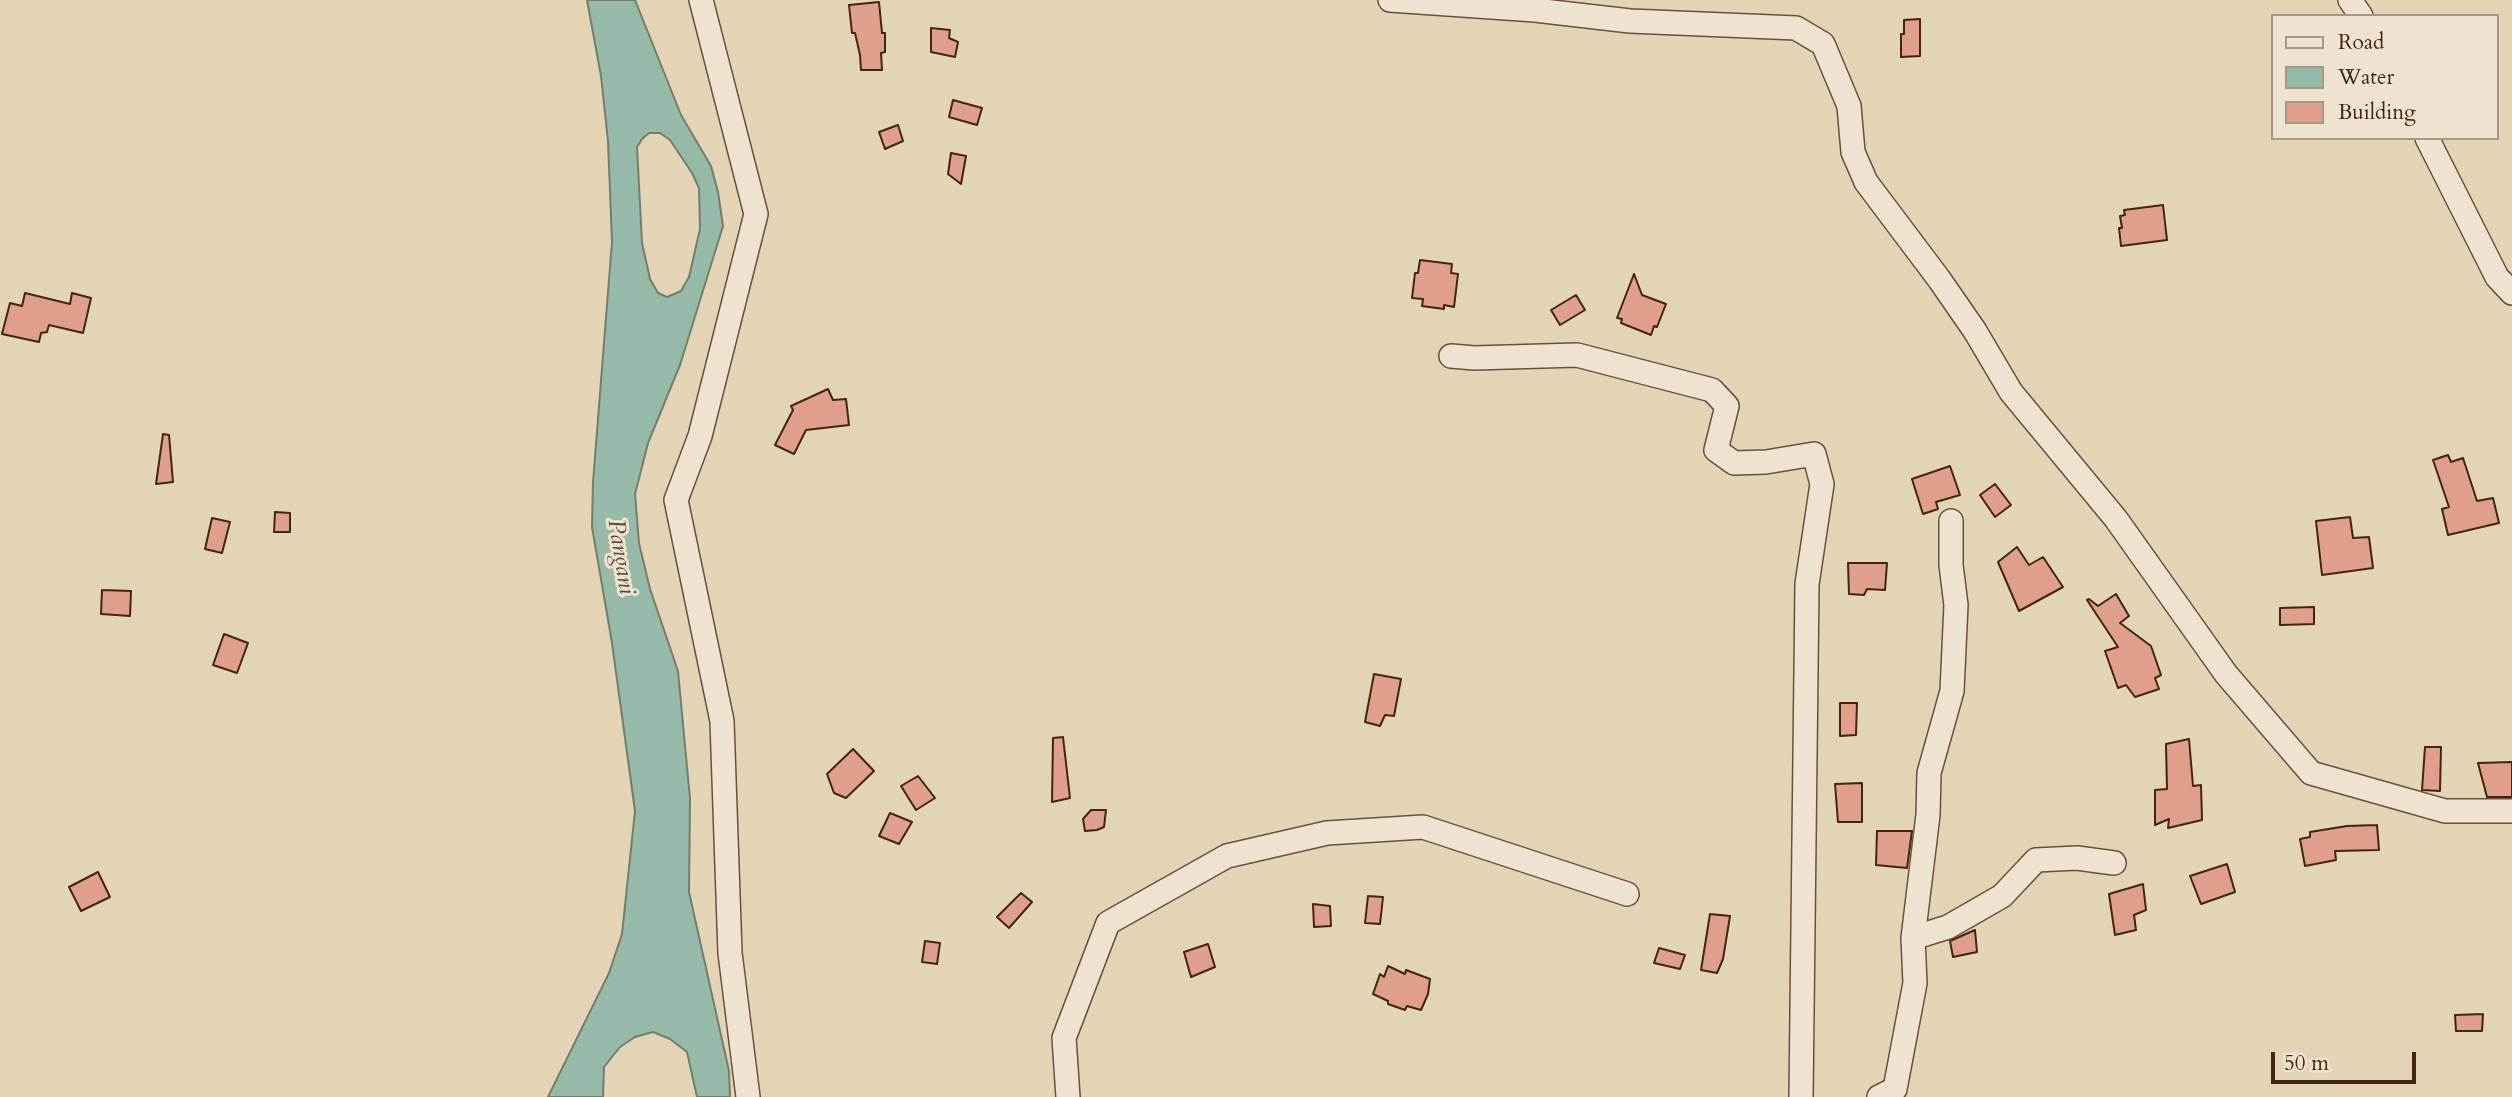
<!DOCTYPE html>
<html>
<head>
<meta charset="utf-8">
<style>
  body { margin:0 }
  #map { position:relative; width:2512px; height:1097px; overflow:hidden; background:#e3d4b6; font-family:Cardo,serif }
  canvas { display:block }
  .legend { position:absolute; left:2271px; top:14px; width:228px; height:126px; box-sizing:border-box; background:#ede3d0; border:2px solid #a99784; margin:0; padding:9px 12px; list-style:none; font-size:21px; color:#442413 }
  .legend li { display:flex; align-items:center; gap:14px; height:35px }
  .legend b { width:35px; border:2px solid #a99784 }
  .scale { position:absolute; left:2271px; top:1052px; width:145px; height:32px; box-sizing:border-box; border:4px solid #442413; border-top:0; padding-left:9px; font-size:21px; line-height:24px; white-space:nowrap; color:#442413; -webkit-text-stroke:5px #ede3d0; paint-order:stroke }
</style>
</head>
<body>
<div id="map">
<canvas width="2512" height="1097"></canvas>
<ul class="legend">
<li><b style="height:9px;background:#ede3d0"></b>Road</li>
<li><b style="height:19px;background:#96b9a9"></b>Water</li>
<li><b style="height:19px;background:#e09f8b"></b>Building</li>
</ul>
<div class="scale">50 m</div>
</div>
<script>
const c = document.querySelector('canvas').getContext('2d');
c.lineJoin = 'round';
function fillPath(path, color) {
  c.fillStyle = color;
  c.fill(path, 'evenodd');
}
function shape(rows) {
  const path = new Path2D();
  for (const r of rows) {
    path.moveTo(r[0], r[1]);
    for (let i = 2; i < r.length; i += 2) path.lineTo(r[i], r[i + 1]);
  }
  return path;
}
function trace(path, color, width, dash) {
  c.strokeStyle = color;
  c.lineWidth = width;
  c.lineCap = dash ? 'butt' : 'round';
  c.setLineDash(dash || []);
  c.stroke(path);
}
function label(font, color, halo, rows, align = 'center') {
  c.font = font + ' Cardo,serif';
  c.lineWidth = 6;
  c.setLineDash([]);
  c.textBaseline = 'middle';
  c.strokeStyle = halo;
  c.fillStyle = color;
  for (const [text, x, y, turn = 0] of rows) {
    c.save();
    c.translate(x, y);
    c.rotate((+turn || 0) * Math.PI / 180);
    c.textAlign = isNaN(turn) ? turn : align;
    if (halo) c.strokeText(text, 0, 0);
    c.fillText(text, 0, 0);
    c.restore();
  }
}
const water = shape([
  [587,0,635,0,681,115,711,166,718,192,723,226,680,365,648,443,635,494,639,543,650,589,678,671,690,799,689,892,729,1071,730,1097,697,1097,687,1052,670,1039,653,1032,635,1037,620,1047,604,1067,603,1097,548,1097,609,973,622,934,635,811,612,643,592,527,593,482,612,242,608,141,601,76,587,0],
  [649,133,660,133,670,140,692,173,699,188,700,229,689,277,681,291,667,297,658,293,650,279,642,243,637,147,642,139,649,133]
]);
const building = shape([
  [879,2,882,33,885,33,885,52,881,53,882,70,861,70,860,55,855,33,852,33,849,5,879,2],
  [1920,19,1920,56,1901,57,1901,34,1904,34,1904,20,1920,19],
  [931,28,950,30,949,38,958,42,955,57,931,52,931,28],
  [953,100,982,108,977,125,949,117,953,100],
  [898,125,903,141,885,149,879,132,898,125],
  [951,153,966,156,961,184,948,174,951,153],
  [2163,205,2167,240,2121,246,2119,228,2122,228,2120,216,2125,215,2124,210,2163,205],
  [1420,260,1452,264,1451,273,1458,274,1454,307,1444,305,1444,309,1422,306,1423,299,1412,298,1415,273,1418,273,1420,260],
  [1634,274,1642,295,1666,304,1657,327,1654,326,1651,335,1621,323,1622,319,1617,318,1634,274],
  [25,293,70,304,72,293,91,298,83,333,49,325,47,332,41,333,39,342,2,334,10,303,22,306,25,293],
  [1576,295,1585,310,1560,325,1551,310,1576,295],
  [828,389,833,400,846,399,849,425,806,430,794,454,775,445,793,410,791,406,828,389],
  [163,434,169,435,173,482,156,484,163,434],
  [2448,455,2451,462,2463,458,2477,501,2493,498,2499,523,2448,535,2442,509,2449,507,2433,460,2448,455],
  [1950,466,1960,495,1936,502,1938,509,1923,514,1912,479,1950,466],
  [1995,484,2011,505,1995,517,1980,495,1995,484],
  [275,512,290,513,290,532,274,532,275,512],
  [2350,517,2353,538,2369,537,2373,568,2322,575,2316,521,2350,517],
  [212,518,230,522,222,553,205,549,212,518],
  [2017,547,2029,565,2043,557,2063,587,2019,611,1998,562,2017,547],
  [1848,563,1887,563,1885,590,1867,589,1864,595,1849,594,1848,563],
  [102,590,131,591,130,616,101,614,102,590],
  [2116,594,2129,616,2120,623,2151,646,2161,675,2155,678,2159,689,2135,697,2126,685,2118,688,2105,651,2118,647,2087,600,2089,599,2098,606,2116,594],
  [2314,607,2314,624,2280,625,2280,608,2314,607],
  [224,634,248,643,237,673,213,665,224,634],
  [1374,674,1401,679,1394,716,1385,715,1380,726,1365,722,1374,674],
  [1840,703,1857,703,1856,735,1840,736,1840,703],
  [1063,737,1070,798,1052,802,1053,738,1063,737],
  [2189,739,2193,786,2201,785,2202,820,2168,828,2169,819,2155,825,2155,790,2167,789,2166,744,2189,739],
  [2425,747,2441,747,2440,791,2422,790,2425,747],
  [853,749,874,771,846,798,834,793,827,774,853,749],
  [2512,762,2512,797,2487,797,2478,763,2512,762],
  [918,776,935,798,916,810,901,786,918,776],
  [1862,783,1862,822,1838,822,1835,784,1862,783],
  [1091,810,1106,810,1104,827,1097,830,1085,831,1083,819,1091,810],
  [890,813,912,822,899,844,879,836,890,813],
  [2377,825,2379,850,2335,851,2336,860,2305,866,2300,839,2310,837,2310,832,2347,826,2377,825],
  [1877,831,1912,831,1907,868,1876,865,1877,831],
  [2227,864,2235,892,2201,904,2190,876,2227,864],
  [98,872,110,897,81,911,69,887,98,872],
  [2143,884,2146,910,2134,915,2136,930,2115,935,2109,894,2143,884],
  [1021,893,1032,902,1009,928,997,917,1021,893],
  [1368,896,1383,897,1380,924,1365,923,1368,896],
  [1313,904,1330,906,1331,926,1314,927,1313,904],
  [1710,914,1730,916,1723,959,1717,973,1701,970,1710,914],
  [1975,930,1977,952,1953,957,1950,941,1975,930],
  [925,941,940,943,937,964,922,962,925,941],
  [1208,944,1215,967,1191,977,1184,952,1208,944],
  [1659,948,1685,955,1680,969,1654,963,1659,948],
  [1388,966,1405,974,1406,970,1430,979,1428,994,1421,1010,1407,1006,1405,1010,1388,1004,1388,1001,1373,994,1380,974,1384,977,1388,966],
  [2483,1014,2482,1031,2456,1031,2455,1015,2483,1014]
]);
const street = shape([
  [701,0,756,214,700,436,676,500,722,721,730,953,748,1097],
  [1390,0,1535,10,1630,21,1796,28,1823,44,1849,106,1853,152,1866,182,1939,279,1975,331,2011,392,2116,519,2226,674,2311,773,2445,811,2512,811],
  [2350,0,2361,16],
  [2427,138,2497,277,2512,293],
  [1451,356,1474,358,1577,355,1712,390,1727,406,1716,450,1734,463,1766,462,1814,454,1822,484,1807,584,1801,1097],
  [1913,938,1928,815,1929,773,1952,691,1956,605,1951,565,1951,521],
  [1068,1097,1064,1038,1108,923,1227,856,1327,833,1423,827,1627,894],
  [1879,1097,1895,1089,1915,983,1913,938,1948,927,2002,896,2036,860,2077,858,2114,863]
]);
const waterNames = [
  ["Pangani",620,557,81]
];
fillPath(water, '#96b9a9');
trace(water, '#757d6d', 2);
fillPath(building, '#e09f8b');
trace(building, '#442413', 2);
trace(street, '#6c503c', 26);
trace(street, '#ede3d0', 23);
label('italic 24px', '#584938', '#ede3d0', waterNames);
</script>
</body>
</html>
